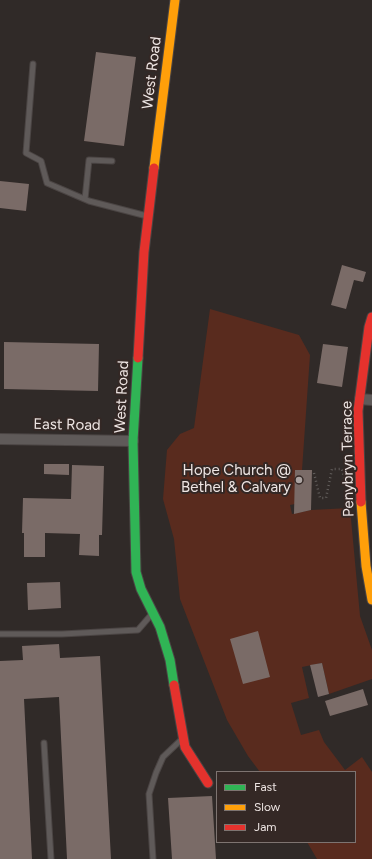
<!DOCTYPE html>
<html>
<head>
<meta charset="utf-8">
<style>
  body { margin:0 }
  #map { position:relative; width:372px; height:859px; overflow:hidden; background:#302a28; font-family:Figtree,sans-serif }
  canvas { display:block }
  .legend { position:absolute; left:216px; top:771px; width:140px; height:72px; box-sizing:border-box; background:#342825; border:1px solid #7e7471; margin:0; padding:5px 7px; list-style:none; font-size:12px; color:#eee5e3 }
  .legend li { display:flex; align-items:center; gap:8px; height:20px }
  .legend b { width:20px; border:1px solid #7e7471 }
</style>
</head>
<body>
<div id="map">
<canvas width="372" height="859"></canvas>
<ul class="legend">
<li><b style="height:5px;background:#30b455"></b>Fast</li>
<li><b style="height:5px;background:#ff9f0a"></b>Slow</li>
<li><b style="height:5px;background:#e5322d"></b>Jam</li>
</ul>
</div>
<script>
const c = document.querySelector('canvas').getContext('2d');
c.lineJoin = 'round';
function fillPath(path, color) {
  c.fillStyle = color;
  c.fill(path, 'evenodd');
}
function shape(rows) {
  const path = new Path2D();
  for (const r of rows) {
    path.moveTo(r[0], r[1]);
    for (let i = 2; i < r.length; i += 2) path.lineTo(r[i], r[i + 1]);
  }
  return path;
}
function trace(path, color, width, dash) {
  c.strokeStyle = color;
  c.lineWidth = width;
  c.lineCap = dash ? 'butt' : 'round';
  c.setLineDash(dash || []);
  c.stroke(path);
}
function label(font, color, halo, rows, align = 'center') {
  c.font = font + ' Figtree,sans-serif';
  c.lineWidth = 4;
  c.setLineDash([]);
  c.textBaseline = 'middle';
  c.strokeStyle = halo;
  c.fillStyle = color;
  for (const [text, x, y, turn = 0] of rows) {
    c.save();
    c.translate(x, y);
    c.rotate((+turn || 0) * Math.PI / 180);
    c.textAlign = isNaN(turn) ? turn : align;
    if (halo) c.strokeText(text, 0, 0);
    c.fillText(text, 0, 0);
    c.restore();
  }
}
const green = shape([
  [210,309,299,335,310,355,302,470,295,470,295,504,290,505,292,514,311,510,350,508,360,616,372,650,372,679,329,694,322,663,302,667,309,698,291,703,301,735,319,730,324,742,345,770,362,757,372,772,372,859,317,859,307,842,355,842,355,772,260,772,248,756,227,720,180,599,174,539,163,499,167,450,180,434,194,428]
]);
const building = shape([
  [96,52,136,57,124,146,84,141],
  [0,181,29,184,26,211,0,208],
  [342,265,366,272,363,282,354,280,346,309,331,305],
  [4,342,99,344,98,391,4,389],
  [323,344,348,347,342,387,317,383],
  [44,464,69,464,69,475,44,474],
  [72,465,104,466,102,535,99,535,99,556,79,555,80,534,45,533,45,557,24,557,24,533,22,533,23,498,71,499],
  [295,470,312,470,311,510,294,514],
  [60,582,61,608,28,610,27,583],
  [258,631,270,677,243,684,230,639],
  [59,644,60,658,100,656,111,859,67,859,59,697,24,699,32,859,0,859,0,661,23,660,22,646],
  [322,663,329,694,318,697,310,665],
  [363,689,368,705,330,716,325,701],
  [212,796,216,859,172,859,168,798]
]);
const path = shape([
  [314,473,320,498,326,498,332,469,342,469,346,486]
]);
const lane = shape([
  [33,64,26,153,41,161,47,183,89,201,147,216],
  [85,199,89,160,112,161],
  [0,634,62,634,138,630,151,615],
  [44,743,51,859],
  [153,859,149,794,156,773,163,757,182,739]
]);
const street = shape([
  [360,399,372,400],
  [0,439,133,441]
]);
const fast = shape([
  [138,358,133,441,136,572,141,589,160,627,170,660,174,685]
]);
const slow = shape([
  [154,168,175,0],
  [361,502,366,566,372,600]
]);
const jam = shape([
  [138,358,144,252,154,168],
  [361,502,358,411,369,327,372,317],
  [174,685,185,747,208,783]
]);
const markers = [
  [299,480,4,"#aca4a2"]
];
const streetNames = [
  ["West Road",152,73,-83],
  ["West Road",122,397,-87],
  ["East Road",67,425,1],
  ["Penybryn Terrace",348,459,-91]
];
const poiNames = [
  ["Hope Church @",291,471],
  ["Bethel & Calvary",291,488]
];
fillPath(green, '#592b1e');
fillPath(building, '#7a6b67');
trace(lane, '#4b4544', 7);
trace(street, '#4b4544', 12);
trace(fast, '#4b4544', 11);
trace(slow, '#4b4544', 11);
trace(jam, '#4b4544', 11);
trace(path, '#625e5c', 2.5, [1, 3]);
trace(lane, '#5f5a59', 5);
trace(street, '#5f5a59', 10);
trace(fast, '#30b455', 9);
trace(slow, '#ff9f0a', 9);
trace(jam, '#e5322d', 9);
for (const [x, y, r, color] of markers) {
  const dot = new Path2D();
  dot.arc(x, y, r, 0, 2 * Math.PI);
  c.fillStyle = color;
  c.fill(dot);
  trace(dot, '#342825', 1.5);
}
label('15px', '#eee5e3', '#342825', streetNames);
label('15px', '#eee5e3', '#342825', poiNames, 'right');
</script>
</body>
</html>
